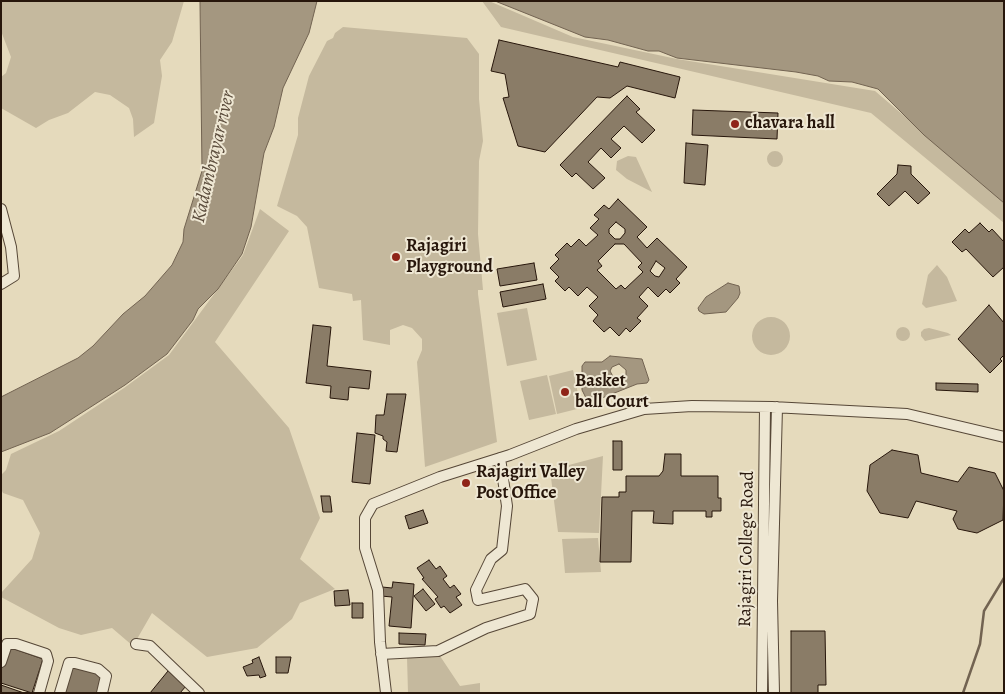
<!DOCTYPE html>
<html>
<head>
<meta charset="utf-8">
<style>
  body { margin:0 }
  #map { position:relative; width:1005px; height:694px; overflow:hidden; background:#e5dabc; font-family:Alegreya,serif }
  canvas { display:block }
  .frame { position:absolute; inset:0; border:2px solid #27160b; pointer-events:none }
</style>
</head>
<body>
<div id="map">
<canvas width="1005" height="694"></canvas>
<div class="frame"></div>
</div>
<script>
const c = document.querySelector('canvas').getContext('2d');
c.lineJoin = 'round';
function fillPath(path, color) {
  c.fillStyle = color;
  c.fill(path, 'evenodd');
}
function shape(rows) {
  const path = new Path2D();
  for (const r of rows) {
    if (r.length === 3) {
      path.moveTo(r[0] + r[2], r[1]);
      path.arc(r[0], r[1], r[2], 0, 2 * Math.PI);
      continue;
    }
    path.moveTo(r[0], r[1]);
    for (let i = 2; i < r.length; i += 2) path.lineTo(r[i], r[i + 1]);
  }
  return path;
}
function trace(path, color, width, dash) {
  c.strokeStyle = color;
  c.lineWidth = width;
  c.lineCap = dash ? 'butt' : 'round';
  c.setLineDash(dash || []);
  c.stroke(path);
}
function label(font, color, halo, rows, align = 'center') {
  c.font = font + ' Alegreya,serif';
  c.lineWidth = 4;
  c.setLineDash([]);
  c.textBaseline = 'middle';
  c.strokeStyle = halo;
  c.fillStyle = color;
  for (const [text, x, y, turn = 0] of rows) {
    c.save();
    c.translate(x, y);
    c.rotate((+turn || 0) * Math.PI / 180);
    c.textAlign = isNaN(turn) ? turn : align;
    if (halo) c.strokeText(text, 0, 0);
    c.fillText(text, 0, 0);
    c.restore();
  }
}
const green = shape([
  [1,1,184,1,172,42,160,60,162,76,154,123,134,137,133,119,129,108,110,95,95,92,68,113,49,120,36,128,1,108,1,77,6,73,11,57,1,31],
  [482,1,489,1,573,37,677,59,875,91,1004,201,1004,223,871,113,501,27],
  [343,27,467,38,479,54,479,99,483,141,479,161,478,234,483,290,478,290,478,294,497,442,425,467,417,362,422,350,422,339,412,328,403,325,390,330,390,345,363,340,361,300,353,301,352,294,319,288,307,227,297,216,277,206,298,135,298,118,309,76,327,41,333,38,335,33],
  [775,159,8],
  [628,156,636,157,652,192,627,179,616,170,617,161],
  [260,209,289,231,215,342,289,428,320,518,300,559,335,589,300,603,292,619,257,648,207,657,152,613,133,646,112,628,81,635,59,628,1,597,1,593,32,559,40,533,23,500,3,493,1,489,1,475,6,470,11,454,59,431,124,388,169,355,243,255],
  [937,265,947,277,957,301,926,308,922,304,928,275],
  [527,308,537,360,507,366,497,313],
  [771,336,19],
  [903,334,7],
  [929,328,948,333,951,335,925,341,921,336,921,332,924,329],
  [573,370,581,408,557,414,549,376],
  [547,375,556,414,529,420,520,381],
  [603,456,599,533,558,532,550,470],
  [598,538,601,572,565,573,562,539],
  [440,656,460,686,480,683,480,693,408,693,407,657]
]);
const water = shape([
  [200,1,317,1,309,33,283,88,274,127,264,153,251,227,242,254,218,289,198,309,193,320,167,354,125,385,50,433,1,452,1,397,78,358,93,346,123,314,145,296,172,265,183,242,184,229,202,171,200,1],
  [495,1,1004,1,1004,203,924,135,878,89,852,82,829,81,818,76,796,72,677,58,659,51,648,51,608,40,585,37,495,1],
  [728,283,739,286,740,293,738,298,726,312,704,314,699,311,698,308,706,297,728,283],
  [610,356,642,359,649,380,647,383,637,384,592,402,587,400,582,390,582,366,585,362,602,362,610,356],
  [619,364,626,370,626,377,624,381,616,382,610,371,612,367,619,364]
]);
const stream = shape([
  [963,693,980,644,984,611,1004,578]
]);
const building = shape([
  [499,40,618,67,620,62,680,77,675,98,627,86,610,98,597,97,545,152,518,146,503,98,509,97,505,74,491,71,499,40],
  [627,96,640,109,636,112,655,130,642,143,624,126,611,139,621,148,611,158,601,148,588,162,605,178,593,189,576,173,572,177,560,165,627,96],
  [693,110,778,113,777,139,692,135,693,110],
  [686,143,708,145,705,185,684,183,686,143],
  [898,165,911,166,911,174,930,193,918,204,905,191,889,206,877,194,897,174,898,165],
  [618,199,647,227,637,237,647,248,657,238,687,267,676,279,680,283,670,293,666,289,658,297,648,287,639,297,648,306,637,318,641,321,630,332,626,328,619,336,610,327,604,332,593,321,598,315,589,306,598,297,587,287,578,296,569,287,565,291,555,281,559,277,550,268,559,259,555,255,567,243,571,247,579,239,586,246,598,235,590,228,599,219,594,215,604,205,609,209,618,199],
  [616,222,625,229,625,233,620,239,615,239,609,233,609,229,616,222],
  [615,244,624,244,642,263,638,267,643,272,625,289,621,285,616,289,597,270,602,266,598,261,615,244],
  [656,261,665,268,659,277,655,276,650,271,656,261],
  [980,223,989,232,992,229,1004,242,1004,267,993,277,966,249,962,252,952,242,965,229,969,233,980,223],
  [534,263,537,280,500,286,497,269,534,263],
  [543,284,546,299,503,307,500,292,543,284],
  [989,305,1004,323,1004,355,1000,359,1002,361,990,373,958,339,989,305],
  [313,325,331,327,327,366,371,371,369,389,349,387,348,400,330,398,331,386,306,383,313,325],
  [936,383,978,384,978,392,936,390,936,383],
  [387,394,406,394,397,452,386,451,387,442,383,439,383,436,375,433,376,415,384,415,387,394],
  [357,433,375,435,370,484,352,482,357,433],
  [613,441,622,441,622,470,613,470,613,441],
  [892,450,918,455,921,473,958,482,969,467,995,473,1004,491,1003,520,977,533,958,529,953,519,957,511,916,501,908,518,880,513,867,491,870,465,892,450],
  [665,454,681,454,681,476,718,476,718,498,721,498,721,511,712,511,712,517,706,517,706,511,673,511,673,524,653,523,654,511,632,511,631,562,600,562,602,497,619,497,619,492,626,492,626,476,659,476,663,471,665,454],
  [321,496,330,496,332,512,323,512,321,496],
  [423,510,428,523,409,529,405,516,423,510],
  [429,560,436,569,440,566,447,576,443,579,450,588,454,585,461,594,456,597,462,605,450,613,444,606,441,608,435,599,438,597,422,579,424,578,417,568,429,560],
  [393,582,414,584,411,628,389,626,392,597,381,596,382,587,392,588,393,582],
  [423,589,435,604,426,611,414,596,423,589],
  [348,590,350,605,335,606,334,591,348,590],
  [352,603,363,603,363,618,352,618,352,603],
  [791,631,825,631,826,685,818,685,818,693,791,693,791,631],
  [399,633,426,634,425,645,399,644,399,633],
  [9,647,43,659,32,693,1,683,1,670,9,647],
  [259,657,266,676,260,678,259,675,247,676,243,667,253,663,252,660,259,657],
  [276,657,291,657,288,673,276,673,276,657],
  [72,666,104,676,98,693,63,693,72,666],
  [168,671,186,686,180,693,150,693,168,671],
  [1,685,24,693,1,693,1,685]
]);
const minor = shape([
  [1,209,11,247,14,276,1,284],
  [136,644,150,646,199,693],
  [381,654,438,651,486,628,530,614,533,599,525,589,478,600,476,590,491,559,502,550,507,506,500,458],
  [1,662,7,644,16,644,46,654,48,661,39,693],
  [60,693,69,663,75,663,98,669,106,676,102,693],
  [386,693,380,642,378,590,365,548,365,518,373,504,440,477,510,455,576,429,644,409,692,406,772,407,907,414,1004,437],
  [762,693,765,407],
  [774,693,772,601,777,407]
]);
const markers = [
  [735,124,5,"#8f2418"],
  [396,257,5,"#8f2418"],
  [565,392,5,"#8f2418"],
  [466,483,5,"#8f2418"]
];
const poiNames = [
  ["chavara hall",745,124],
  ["Rajagiri",406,247],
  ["Playground",406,268],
  ["Basket",575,382],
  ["ball Court",575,403],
  ["Rajagiri Valley",476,473],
  ["Post Office",476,494]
];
const streetNames = [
  ["Rajagiri College Road",747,549,-89]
];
const waterNames = [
  ["Kadambrayar river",214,157,-77]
];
fillPath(green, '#c5b99e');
fillPath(water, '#a49780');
trace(water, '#726351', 1);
trace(stream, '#726351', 2.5);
fillPath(building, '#8a7c67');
trace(building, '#27160b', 1);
trace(minor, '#564737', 12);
trace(minor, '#eee7d3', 10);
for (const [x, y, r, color] of markers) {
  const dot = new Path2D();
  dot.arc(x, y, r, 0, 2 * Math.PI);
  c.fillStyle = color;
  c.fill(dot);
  trace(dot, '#eee7d3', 2);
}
label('bold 18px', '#27160b', '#eee7d3', poiNames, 'left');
label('18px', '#27160b', '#eee7d3', streetNames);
label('italic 19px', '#594a3a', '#eee7d3', waterNames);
</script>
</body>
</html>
